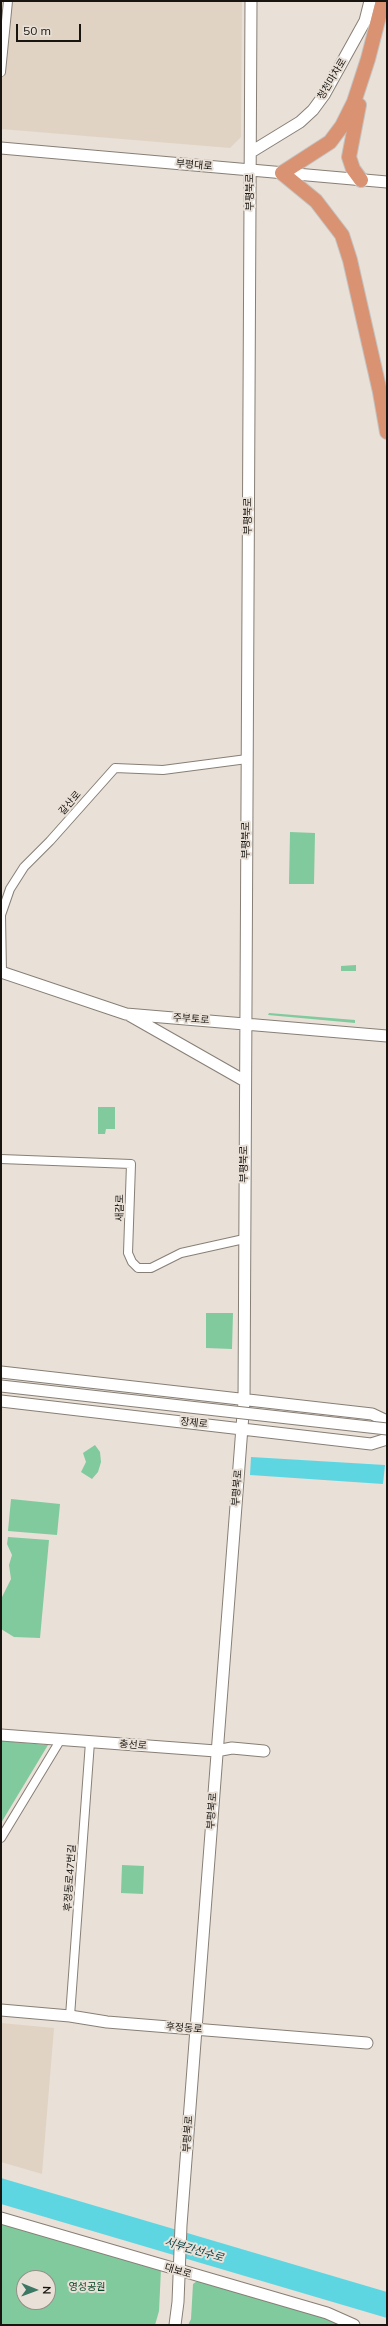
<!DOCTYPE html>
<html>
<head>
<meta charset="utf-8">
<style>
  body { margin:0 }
  #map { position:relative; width:388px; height:2326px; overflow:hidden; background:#e9e0d7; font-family:Mulish,sans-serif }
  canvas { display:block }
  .frame { position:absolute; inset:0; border:2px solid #181511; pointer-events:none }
  .north { position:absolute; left:16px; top:2270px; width:40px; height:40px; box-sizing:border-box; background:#e9e0d7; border:1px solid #958f88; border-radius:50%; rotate:91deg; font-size:11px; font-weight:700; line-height:16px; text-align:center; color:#181511 }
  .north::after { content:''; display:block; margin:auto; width:14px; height:18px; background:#3c7864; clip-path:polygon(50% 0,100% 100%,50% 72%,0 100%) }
  .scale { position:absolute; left:16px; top:24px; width:65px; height:18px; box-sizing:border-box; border:2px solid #181511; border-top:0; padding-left:5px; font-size:12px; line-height:14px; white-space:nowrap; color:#181511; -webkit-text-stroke:3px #e9e0d7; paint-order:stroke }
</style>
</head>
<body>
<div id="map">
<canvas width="388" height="2326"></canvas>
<div class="frame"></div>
<div class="north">N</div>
<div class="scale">50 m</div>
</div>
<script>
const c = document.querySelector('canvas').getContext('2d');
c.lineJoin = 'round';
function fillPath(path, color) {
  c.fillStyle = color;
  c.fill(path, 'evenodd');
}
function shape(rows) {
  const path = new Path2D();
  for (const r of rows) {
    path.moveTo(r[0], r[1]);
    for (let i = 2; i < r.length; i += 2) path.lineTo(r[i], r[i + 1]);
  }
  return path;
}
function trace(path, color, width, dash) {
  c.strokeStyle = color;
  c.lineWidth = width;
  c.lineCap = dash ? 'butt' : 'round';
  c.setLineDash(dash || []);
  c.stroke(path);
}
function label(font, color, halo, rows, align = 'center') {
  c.font = font + ' Mulish,"Noto Sans KR",sans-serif';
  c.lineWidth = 4;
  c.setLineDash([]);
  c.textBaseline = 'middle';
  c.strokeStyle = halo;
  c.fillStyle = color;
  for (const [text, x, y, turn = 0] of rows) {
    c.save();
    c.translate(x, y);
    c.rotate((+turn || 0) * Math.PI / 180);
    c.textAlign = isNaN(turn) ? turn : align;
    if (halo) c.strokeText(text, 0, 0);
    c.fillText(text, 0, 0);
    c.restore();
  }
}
const built = shape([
  [1,1,242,1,241,137,230,148,1,129],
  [1,2023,54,2028,42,2174,1,2162]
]);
const green = shape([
  [290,832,315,833,314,884,289,884],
  [356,965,356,971,341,971,341,966],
  [269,1013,355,1020,355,1023,268,1015],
  [98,1107,115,1107,115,1129,106,1129,105,1134,98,1134],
  [206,1313,233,1313,232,1349,206,1348],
  [95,1445,100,1452,101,1462,98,1472,92,1479,81,1472,86,1462,83,1453],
  [11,1499,60,1504,57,1535,8,1531],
  [8,1537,49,1540,40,1638,14,1637,1,1629,1,1599,11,1579,9,1565,12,1555,7,1544],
  [1,1741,48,1745,1,1823],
  [122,1865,144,1866,143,1894,121,1893],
  [1,2223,161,2269,159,2311,155,2325,1,2325],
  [24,2278,48,2278,48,2302,24,2302],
  [197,2281,313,2314,348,2325,188,2325,191,2319,193,2284]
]);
const water = shape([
  [251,1457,385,1465,383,1484,250,1475],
  [1,2178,387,2292,387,2318,1,2204]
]);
const street = shape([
  [1,72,8,1],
  [2,973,1,915,10,889,24,867,50,841,115,768,163,770,247,759],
  [1,1159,131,1164,128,1253,132,1262,138,1268,151,1268,181,1253,244,1239],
  [1,1838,61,1739],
  [70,2016,90,1742]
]);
const secondary = shape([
  [1,148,387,182],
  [251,152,300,122,313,110,324,95,365,21,370,1],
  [1,972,126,1014,387,1036],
  [129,1015,245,1081],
  [1,1372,372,1414,387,1421],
  [1,1401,371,1444,387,1439],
  [1,1735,216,1751,232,1748,264,1751],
  [1,2010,70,2016,107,2022,367,2043],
  [1,2218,327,2313,354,2325],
  [175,2325,178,2302,181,2225,244,1401,251,1]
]);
const highway = shape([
  [383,1,368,59,354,102,342,126,330,142,282,173,316,201,342,235,350,260,380,392,387,432],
  [359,105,349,157,353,169,361,180]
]);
const secondaryBridge = shape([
  [1,1386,387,1429]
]);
const streetNames = [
  ["청천마차로",332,79,-59],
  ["부평대로",194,165,5],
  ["부평북로",250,192,-90],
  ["부평북로",248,516,-90],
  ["갈산로",70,803,-49],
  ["부평북로",246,840,-90],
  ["주부토로",191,1019,4],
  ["부평북로",244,1164,-90],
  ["새갈로",120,1208,-89],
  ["장제로",194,1423,6],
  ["부평북로",237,1488,-85],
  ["충선로",133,1745,4],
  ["부평북로",212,1811,-86],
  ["후정동로47번길",70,1878,-86],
  ["후정동로",184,2028,5],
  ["부평북로",188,2134,-86],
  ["대보로",178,2271,16]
];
const parkNames = [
  ["영성공원",87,2287]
];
const waterNames = [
  ["서부간선수로",194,2250,16]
];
fillPath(built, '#e0d3c3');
fillPath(green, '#81ca9d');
fillPath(water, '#5ed6e1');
trace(street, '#877f76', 10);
trace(secondary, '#877f76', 13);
trace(highway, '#c3c2c1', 16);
trace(street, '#fff', 8);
trace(secondary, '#fff', 11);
trace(highway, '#d99272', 14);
trace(secondaryBridge, '#877f76', 13, []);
trace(secondaryBridge, '#fff', 11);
label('10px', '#181511', '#e9e0d7', streetNames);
label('10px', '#024627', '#e9e0d7', parkNames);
label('italic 11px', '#074045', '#e9e0d7', waterNames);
</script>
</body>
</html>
